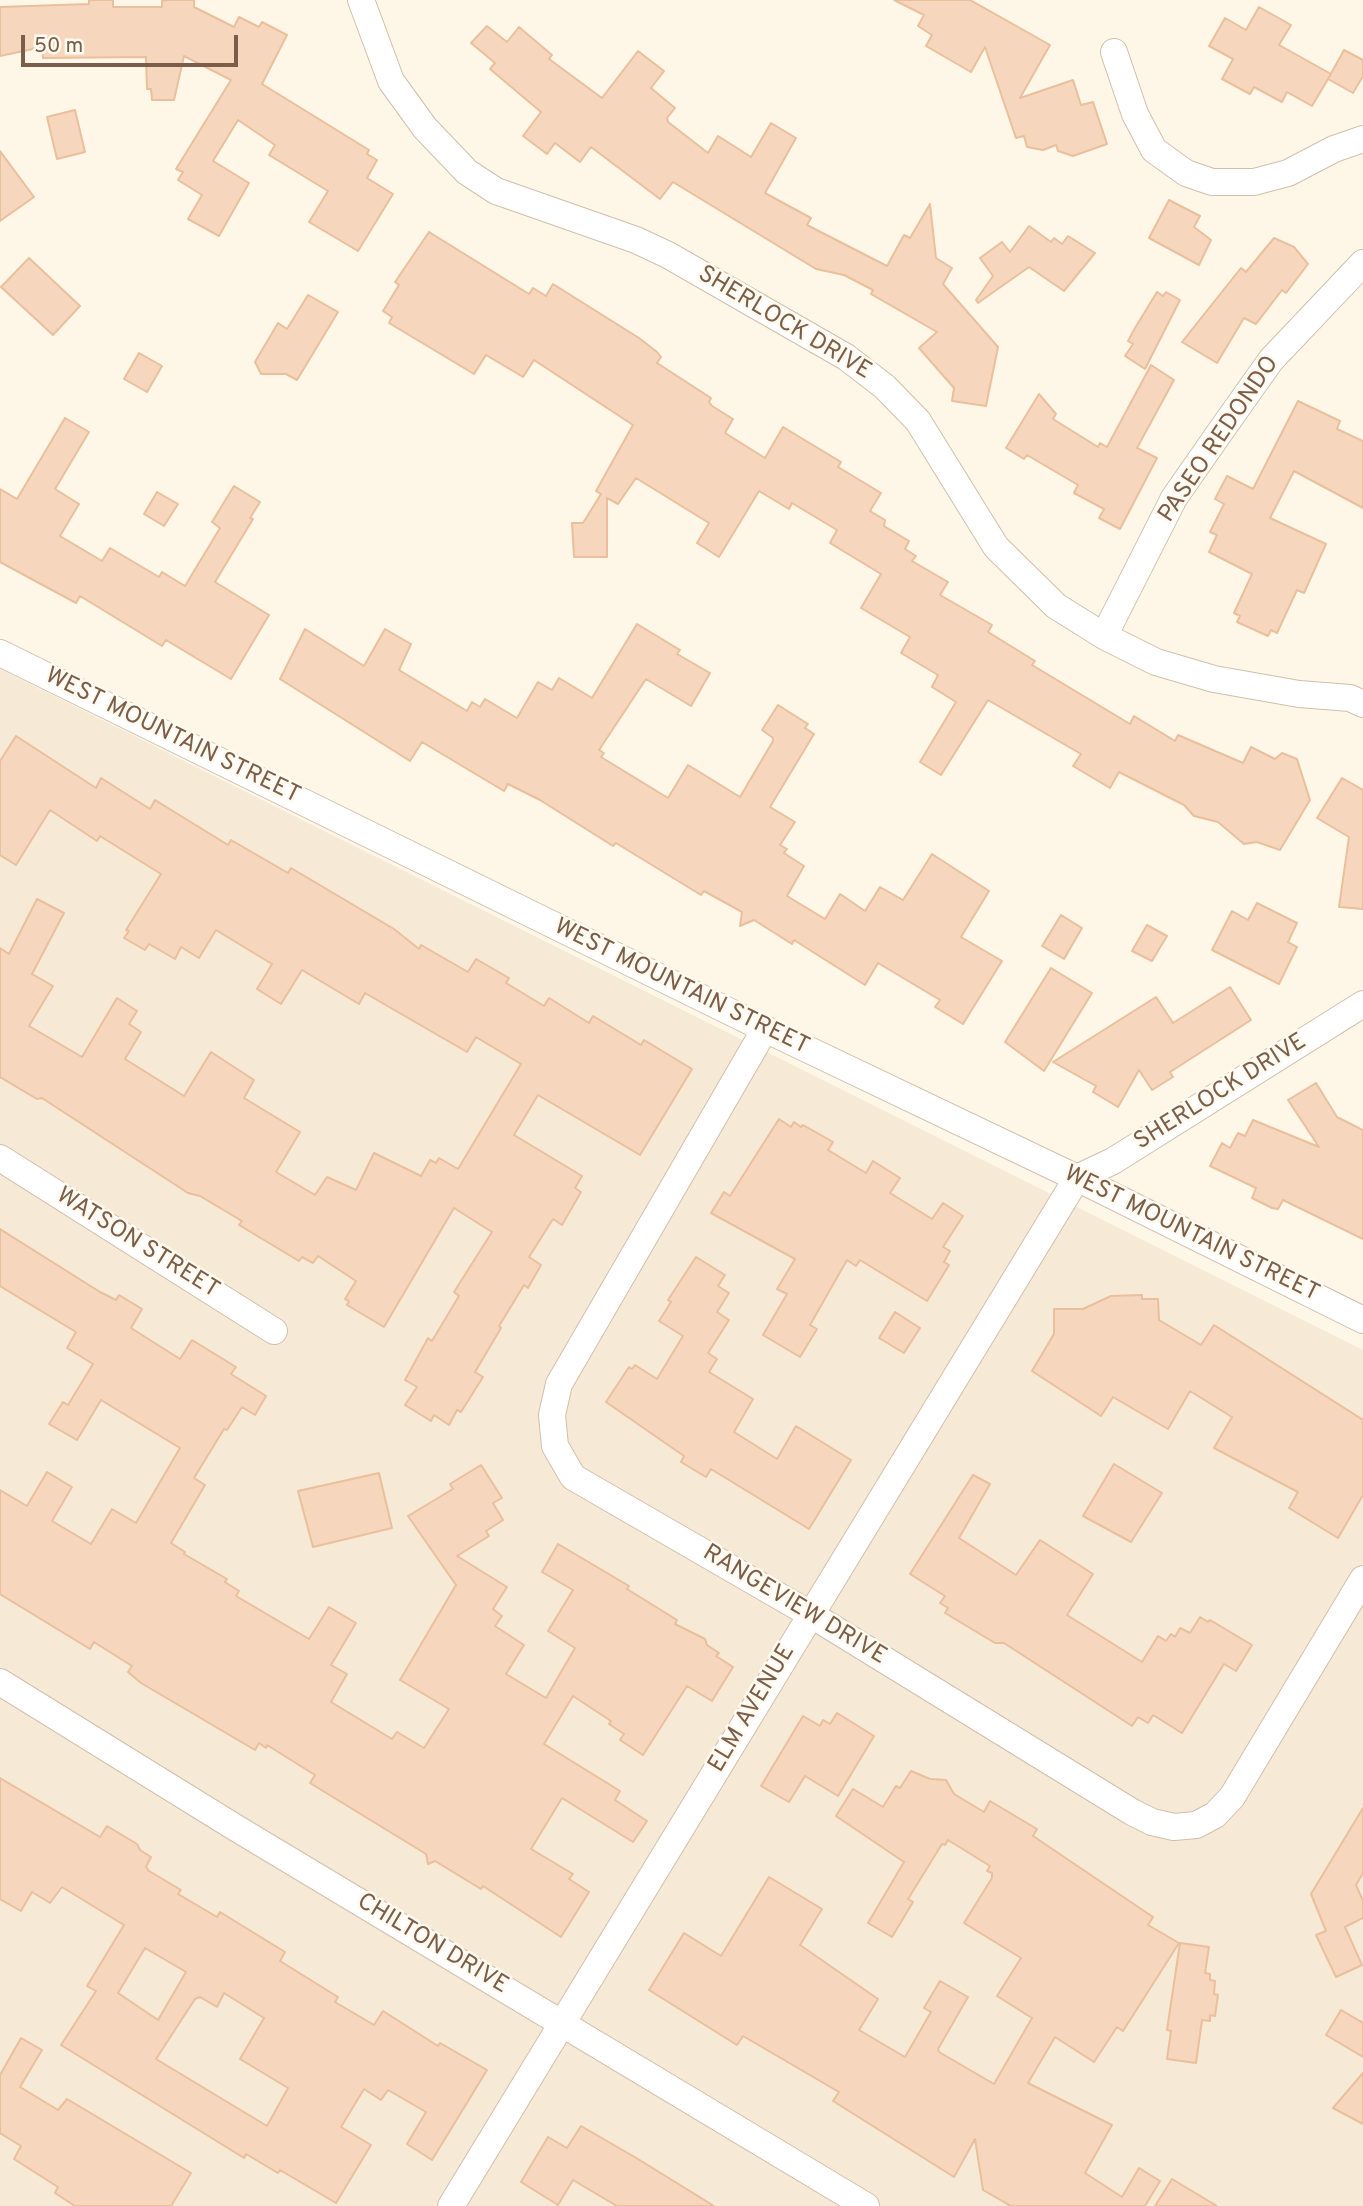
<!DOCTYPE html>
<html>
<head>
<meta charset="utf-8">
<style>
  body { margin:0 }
  #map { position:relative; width:1363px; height:2206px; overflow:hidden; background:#fef7e7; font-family:Overpass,sans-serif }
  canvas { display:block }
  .scale { position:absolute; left:21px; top:35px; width:217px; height:32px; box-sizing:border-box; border:4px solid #7b5e49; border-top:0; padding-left:9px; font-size:21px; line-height:24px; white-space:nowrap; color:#7b5e49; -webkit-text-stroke:5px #fffaef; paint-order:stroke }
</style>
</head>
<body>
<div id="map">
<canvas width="1363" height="2206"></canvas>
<div class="scale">50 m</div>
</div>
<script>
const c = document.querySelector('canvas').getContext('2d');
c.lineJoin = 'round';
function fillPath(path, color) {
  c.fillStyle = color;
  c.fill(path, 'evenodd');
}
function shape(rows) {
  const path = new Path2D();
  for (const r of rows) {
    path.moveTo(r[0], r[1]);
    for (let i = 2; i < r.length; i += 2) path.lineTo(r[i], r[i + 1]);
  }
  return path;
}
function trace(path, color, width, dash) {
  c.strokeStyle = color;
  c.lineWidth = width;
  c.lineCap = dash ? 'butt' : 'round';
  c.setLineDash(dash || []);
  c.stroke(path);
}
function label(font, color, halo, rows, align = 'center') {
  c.font = font + ' Overpass,sans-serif';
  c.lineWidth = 5;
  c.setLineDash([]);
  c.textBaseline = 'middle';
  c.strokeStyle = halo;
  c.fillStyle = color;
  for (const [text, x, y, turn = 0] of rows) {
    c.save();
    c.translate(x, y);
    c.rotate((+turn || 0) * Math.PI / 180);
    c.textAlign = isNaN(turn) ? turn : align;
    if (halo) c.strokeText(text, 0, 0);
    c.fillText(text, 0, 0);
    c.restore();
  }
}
const residential = shape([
  [0,669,1363,1350,1363,2206,0,2206]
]);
const building = shape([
  [89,0,113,0,113,7,162,7,162,1,168,0,194,0,194,7,234,27,239,17,259,27,262,22,287,35,262,84,369,150,367,154,377,160,367,178,393,194,358,251,309,222,328,191,269,155,275,145,238,120,213,161,249,183,219,236,188,219,202,195,178,180,183,172,176,169,231,80,184,56,174,100,152,100,151,89,147,89,146,57,43,58,42,47,0,56,0,7,89,4,89,0],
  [894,0,970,0,1050,45,1020,98,1073,80,1081,105,1093,102,1107,144,1073,156,1058,151,1056,145,1043,150,1027,147,1024,136,1016,138,985,47,971,72,926,46,932,35,918,26,924,15,894,0],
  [1259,7,1291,25,1279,45,1331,74,1312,106,1287,92,1282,102,1254,87,1250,94,1222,79,1233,59,1209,46,1225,18,1246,30,1259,7],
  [487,26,507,42,519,27,552,55,549,59,602,98,638,51,664,71,651,88,675,108,667,118,668,122,708,153,718,136,751,157,771,123,796,138,765,193,811,218,807,225,887,266,904,235,910,238,930,204,936,258,952,268,943,284,998,347,986,406,952,401,954,388,919,348,937,332,871,294,873,290,844,275,816,269,673,182,660,199,591,147,580,162,555,143,547,154,523,136,541,112,490,69,495,63,471,43,487,26],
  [1344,50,1363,60,1363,76,1353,93,1328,79,1344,50],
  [75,110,85,152,57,159,47,117,75,110],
  [0,151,34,197,0,221,0,151],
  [1169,200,1200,216,1194,227,1211,240,1199,265,1149,238,1169,200],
  [1029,226,1051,242,1054,238,1062,244,1068,236,1095,253,1064,291,1029,267,978,303,976,300,993,276,980,258,1002,242,1010,252,1029,226],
  [429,232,529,294,533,288,546,296,553,284,639,338,657,352,661,357,657,363,711,398,709,402,712,406,733,419,725,433,765,458,783,427,841,462,838,467,881,493,870,511,885,520,884,526,909,541,905,549,916,556,912,561,948,582,940,595,992,625,988,632,1035,661,1032,665,1130,724,1134,716,1175,741,1178,735,1243,763,1251,747,1275,759,1282,753,1297,759,1310,800,1280,850,1257,842,1244,844,1218,822,1194,816,1184,805,1119,772,1110,788,1073,766,1081,754,988,700,941,775,920,762,956,702,932,687,938,675,901,653,910,637,861,608,881,574,830,543,837,530,792,503,789,509,759,491,719,557,697,543,709,523,636,478,618,504,607,498,607,557,574,557,572,523,583,523,601,494,596,491,633,425,534,360,523,377,486,355,474,374,389,323,392,317,383,311,399,285,395,282,429,232],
  [1274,238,1294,247,1308,264,1286,293,1282,290,1256,324,1244,318,1217,363,1182,342,1241,268,1246,272,1274,238],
  [29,258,80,306,53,335,1,287,29,258],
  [1157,292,1163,296,1166,292,1180,300,1145,369,1125,356,1133,344,1128,341,1135,328,1157,292],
  [308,295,338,312,297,380,286,374,261,374,255,362,278,323,287,329,308,295],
  [139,353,162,366,147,392,124,379,139,353],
  [1151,365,1174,380,1137,448,1157,458,1120,529,1099,518,1104,509,1074,493,1078,485,1027,455,1024,459,1006,448,1039,394,1056,414,1053,419,1098,447,1100,443,1107,447,1151,365],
  [1298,401,1340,421,1337,429,1363,441,1363,508,1294,471,1270,518,1326,544,1304,593,1297,590,1277,633,1271,630,1268,636,1237,622,1240,616,1234,613,1252,574,1209,552,1217,535,1210,532,1224,504,1215,499,1227,476,1253,489,1298,401],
  [65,418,89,432,55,489,79,504,60,536,102,561,110,548,159,577,162,572,185,586,220,528,212,522,234,486,260,502,250,518,253,519,215,582,269,615,231,679,166,640,162,646,80,596,76,603,0,562,0,489,17,499,65,418],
  [157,492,178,504,164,526,144,514,157,492],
  [637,624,680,650,677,654,710,673,691,706,646,679,599,750,604,753,601,757,668,798,688,765,740,797,773,741,773,738,762,730,778,705,808,724,805,728,814,734,770,807,795,822,780,845,787,849,784,853,804,866,787,896,825,919,840,894,865,911,880,887,903,900,932,854,989,891,961,937,1002,961,963,1024,935,1007,940,1000,878,963,865,985,794,940,792,944,754,920,740,926,742,912,704,891,701,895,616,843,613,846,540,800,508,784,504,791,422,742,410,761,280,679,305,629,364,666,385,629,411,644,399,670,467,711,472,702,480,707,485,699,517,718,538,682,552,690,559,678,592,698,637,624],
  [16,736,96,788,101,778,150,809,155,800,228,845,231,840,288,873,291,868,394,929,419,949,421,945,468,972,476,959,509,978,506,983,544,1006,549,998,589,1023,593,1016,641,1045,644,1040,692,1069,640,1155,538,1095,514,1135,582,1176,575,1188,581,1192,562,1225,553,1219,529,1257,541,1265,528,1288,524,1285,499,1326,501,1328,475,1372,483,1377,461,1412,457,1410,449,1425,434,1415,431,1421,405,1405,417,1387,405,1380,428,1338,432,1341,459,1296,454,1292,492,1232,454,1208,384,1327,347,1305,349,1301,345,1299,356,1281,318,1256,313,1263,302,1257,299,1261,239,1225,242,1221,200,1196,188,1193,42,1098,37,1099,0,1077,0,948,9,954,37,899,64,913,32,974,53,986,29,1026,82,1057,117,998,137,1011,129,1024,141,1032,125,1059,184,1096,211,1052,254,1080,244,1098,300,1132,276,1172,315,1195,327,1177,356,1190,374,1153,421,1176,430,1160,436,1163,439,1158,458,1169,521,1064,476,1037,467,1052,365,993,359,1004,302,970,281,1004,257,989,272,964,216,930,199,958,181,947,175,959,149,944,145,950,124,938,129,931,126,930,161,874,100,836,97,841,50,810,16,865,0,855,0,761,16,736],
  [1342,778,1363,790,1363,909,1339,907,1349,837,1317,818,1342,778],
  [1257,903,1297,923,1288,942,1297,947,1279,984,1212,950,1232,911,1248,920,1257,903],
  [1061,915,1082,928,1064,959,1042,946,1061,915],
  [1147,925,1167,936,1152,961,1132,951,1147,925],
  [1051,968,1092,993,1044,1071,1005,1042,1051,968],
  [1230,987,1251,1020,1170,1072,1173,1077,1152,1090,1139,1070,1118,1107,1093,1092,1096,1086,1053,1062,1156,997,1173,1023,1230,987],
  [1316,1083,1337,1117,1363,1130,1363,1239,1283,1200,1278,1209,1272,1208,1252,1198,1256,1188,1210,1166,1222,1143,1230,1148,1238,1133,1245,1136,1253,1120,1319,1147,1288,1100,1316,1083],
  [779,1119,791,1127,794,1122,801,1127,803,1125,833,1142,828,1150,866,1173,873,1161,900,1178,890,1193,932,1219,943,1203,963,1216,943,1247,950,1251,944,1262,949,1265,927,1301,860,1260,856,1266,847,1260,810,1325,817,1329,800,1357,763,1335,787,1294,777,1289,795,1259,711,1213,724,1192,730,1196,779,1119],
  [0,1229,100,1292,116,1300,119,1295,142,1309,131,1328,180,1359,192,1340,236,1367,231,1374,266,1396,255,1415,242,1407,227,1430,224,1429,194,1478,205,1485,171,1543,185,1552,184,1554,227,1579,225,1582,239,1591,236,1596,309,1639,329,1607,356,1623,331,1665,347,1674,331,1702,392,1739,397,1732,424,1748,449,1709,400,1680,456,1585,408,1516,453,1489,450,1484,481,1465,502,1498,493,1503,503,1520,486,1531,489,1536,457,1556,507,1587,493,1609,502,1616,495,1626,524,1645,506,1674,546,1698,575,1648,548,1631,573,1590,542,1572,558,1544,629,1586,627,1589,677,1620,675,1624,705,1639,707,1645,719,1653,716,1656,733,1667,712,1701,687,1686,643,1755,620,1740,624,1734,609,1724,611,1721,573,1696,544,1744,620,1791,615,1800,647,1821,633,1842,562,1798,531,1849,573,1874,569,1879,589,1892,561,1937,483,1886,481,1889,435,1861,428,1864,426,1854,310,1783,315,1775,267,1745,266,1748,259,1743,255,1750,141,1683,128,1672,132,1666,94,1642,90,1649,0,1594,0,1490,27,1506,47,1472,72,1487,52,1521,91,1544,112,1509,136,1523,180,1448,101,1400,77,1440,49,1424,63,1402,68,1405,93,1364,67,1348,76,1332,0,1286,0,1229],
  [696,1257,725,1275,718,1286,729,1293,717,1312,729,1320,708,1353,717,1359,709,1372,753,1399,734,1432,777,1459,796,1426,851,1460,809,1529,711,1469,706,1477,681,1462,684,1456,606,1402,629,1367,632,1369,635,1365,657,1379,683,1336,659,1321,671,1302,668,1300,696,1257],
  [1142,1295,1142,1299,1158,1299,1159,1320,1201,1345,1214,1325,1363,1420,1363,1495,1338,1538,1289,1508,1298,1492,1214,1448,1232,1417,1190,1391,1168,1429,1113,1397,1101,1416,1032,1371,1054,1334,1054,1309,1083,1309,1111,1296,1142,1295],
  [895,1312,920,1328,904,1353,879,1338,895,1312],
  [1114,1464,1162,1493,1131,1542,1083,1516,1114,1464],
  [379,1473,392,1528,313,1547,298,1491,379,1473],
  [973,1475,990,1484,959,1538,1016,1575,1040,1540,1093,1574,1067,1615,1142,1662,1158,1636,1166,1641,1171,1634,1175,1637,1180,1628,1190,1633,1200,1617,1208,1622,1210,1620,1252,1645,1236,1671,1224,1664,1182,1733,1153,1715,1148,1723,1138,1717,1132,1726,1004,1643,995,1643,945,1613,948,1608,940,1603,945,1596,910,1574,973,1475],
  [837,1713,874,1736,838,1796,805,1776,789,1802,761,1786,803,1716,820,1726,823,1720,830,1724,837,1713],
  [911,1771,930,1779,946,1780,954,1794,984,1812,990,1801,1037,1829,1033,1836,1153,1917,1148,1925,1179,1943,1123,2031,1117,2027,1094,2062,1055,2037,1028,2083,1112,2125,1085,2173,1122,2197,1139,2168,1160,2181,1145,2206,1011,2206,983,2190,975,2139,954,2177,833,2101,839,2092,743,2036,737,2045,649,1990,684,1933,721,1956,769,1877,822,1909,800,1945,878,1999,859,2030,905,2057,931,2012,924,2008,940,1981,968,1997,938,2049,939,2052,994,2084,1032,2018,997,1996,1021,1958,964,1923,992,1878,992,1873,987,1871,990,1866,948,1840,945,1845,942,1844,908,1899,913,1902,892,1937,868,1923,904,1862,836,1816,853,1789,883,1807,896,1786,900,1788,911,1771],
  [0,1778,100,1837,107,1826,137,1844,140,1850,151,1857,146,1867,149,1871,181,1890,178,1894,217,1917,220,1912,285,1952,280,1961,338,1997,335,2002,374,2025,383,2011,438,2046,440,2043,487,2070,432,2160,407,2144,426,2112,388,2090,381,2100,364,2089,341,2127,371,2145,336,2203,280,2170,278,2173,246,2154,244,2158,61,2045,96,1991,87,1986,124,1925,62,1887,50,1903,32,1892,21,1911,0,1899,0,1778],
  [145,1948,186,1972,158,2020,118,1993,145,1948],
  [224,1993,264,2018,240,2059,288,2088,267,2126,156,2059,195,1999,200,1997,217,2007,224,1993],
  [1363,1808,1363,1873,1356,1885,1363,1901,1363,1918,1345,1927,1362,1965,1336,1977,1316,1935,1326,1931,1311,1894,1363,1808],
  [1180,1943,1209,1947,1205,1973,1210,1974,1210,1980,1215,1981,1214,1994,1218,1995,1215,2016,1210,2015,1210,2021,1202,2020,1196,2063,1167,2059,1171,2031,1167,2030,1180,1943],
  [1341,2010,1363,2023,1363,2057,1326,2035,1341,2010],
  [21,2038,42,2050,20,2087,58,2110,67,2099,191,2173,171,2206,75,2206,55,2193,58,2187,14,2159,21,2146,0,2133,0,2075,21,2038],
  [1363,2073,1363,2124,1333,2108,1363,2073],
  [581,2126,638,2159,714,2206,617,2206,573,2180,558,2205,521,2182,548,2137,567,2148,581,2126],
  [1172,2179,1217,2206,1155,2206,1172,2179]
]);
const street = shape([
  [361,0,391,81,425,128,467,172,496,191,636,240,668,255,846,357,885,387,918,421,996,547,1056,606,1104,636,1156,662,1214,679,1299,694,1350,698,1363,704],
  [1114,52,1135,114,1154,150,1186,173,1212,182,1254,182,1288,173,1334,149,1363,139],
  [1104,636,1174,498,1220,432,1271,360,1363,263],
  [0,653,765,1029,1077,1178,1363,1320],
  [765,1029,559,1384,552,1415,555,1446,573,1477,810,1614,1132,1812,1152,1822,1174,1827,1196,1825,1215,1815,1232,1797,1363,1579],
  [0,1158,274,1331],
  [0,1682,236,1828,866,2206],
  [451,2206,1077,1178,1113,1161,1363,1004]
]);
const streetNames = [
  ["SHERLOCK DRIVE",784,324,31],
  ["PASEO REDONDO",1220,440,-56],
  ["WEST MOUNTAIN STREET",172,737,26],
  ["WEST MOUNTAIN STREET",681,988,26],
  ["SHERLOCK DRIVE",1221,1093,-32],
  ["WEST MOUNTAIN STREET",1191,1235,26],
  ["WATSON STREET",137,1244,32],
  ["RANGEVIEW DRIVE",794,1606,31],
  ["ELM AVENUE",753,1709,-59],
  ["CHILTON DRIVE",432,1945,31]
];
fillPath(residential, '#f6e9d5');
fillPath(building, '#f6d7bd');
trace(building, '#eabf9c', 2);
trace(street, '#d2bfab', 28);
trace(street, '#fff', 26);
label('24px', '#7b5e49', '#fffaef', streetNames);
</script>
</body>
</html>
